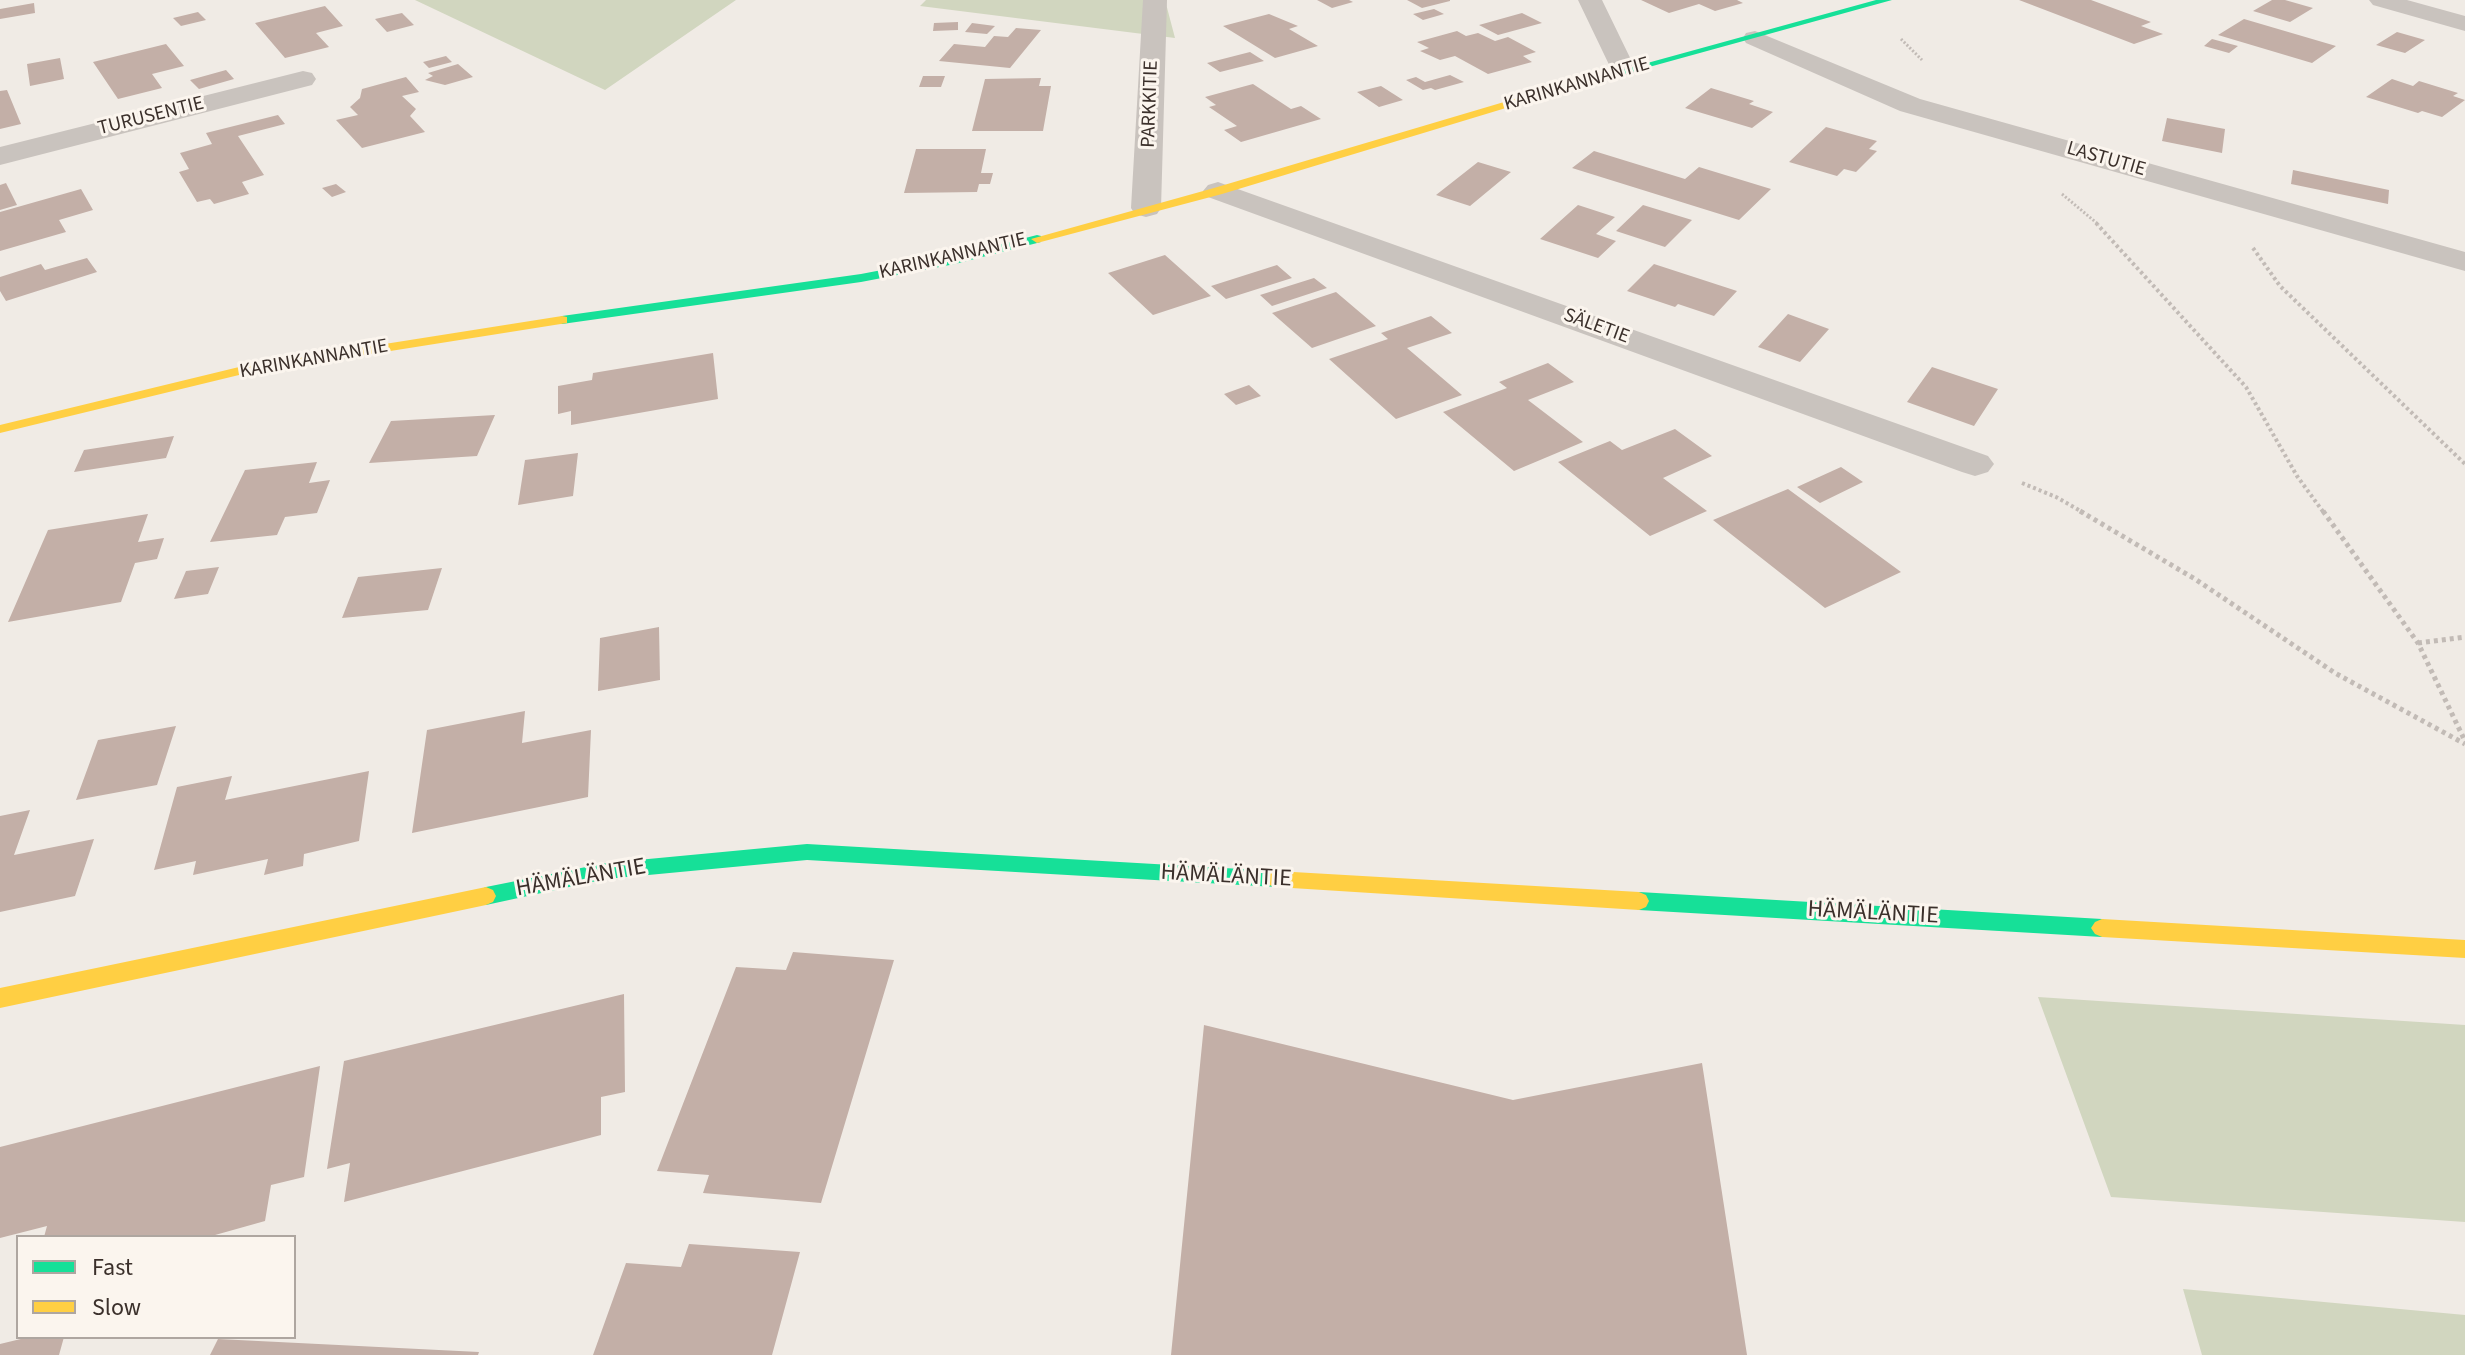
<!DOCTYPE html>
<html>
<head>
<meta charset="utf-8">
<style>
  body { margin:0 }
  #map { position:relative; width:2465px; height:1355px; overflow:hidden; background:#f0ebe5; font-family:"Source Sans 3",sans-serif }
  canvas { display:block }
  .legend { position:absolute; left:16px; top:1235px; width:280px; height:104px; box-sizing:border-box; background:#fbf5ee; border:2px solid #aea6a0; margin:0; padding:10px 14px; list-style:none; font-size:24px; color:#3b302b }
  .legend li { display:flex; align-items:center; gap:16px; height:40px }
  .legend b { width:40px; border:2px solid #aea6a0 }
</style>
</head>
<body>
<div id="map">
<canvas width="2465" height="1355"></canvas>
<ul class="legend">
<li><b style="height:10px;background:#16e098"></b>Fast</li>
<li><b style="height:10px;background:#ffcf43"></b>Slow</li>
</ul>
</div>
<script>
const c = document.querySelector('canvas').getContext('2d');
c.lineJoin = 'round';
function fillPath(path, color) {
  c.fillStyle = color;
  c.fill(path, 'evenodd');
}
function shape(rows) {
  const path = new Path2D();
  for (const r of rows) {
    path.moveTo(r[0], r[1]);
    for (let i = 2; i < r.length; i += 2) path.lineTo(r[i], r[i + 1]);
  }
  return path;
}
function trace(path, color, width, dash) {
  c.strokeStyle = color;
  c.lineWidth = width;
  c.lineCap = dash ? 'butt' : 'round';
  c.setLineDash(dash || []);
  c.stroke(path);
}
function label(font, color, halo, rows, align = 'center') {
  c.font = font + ' "Source Sans 3",sans-serif';
  c.lineWidth = 6;
  c.setLineDash([]);
  c.textBaseline = 'middle';
  c.strokeStyle = halo;
  c.fillStyle = color;
  for (const [text, x, y, turn = 0] of rows) {
    c.save();
    c.translate(x, y);
    c.rotate((+turn || 0) * Math.PI / 180);
    c.textAlign = isNaN(turn) ? turn : align;
    if (halo) c.strokeText(text, 0, 0);
    c.fillText(text, 0, 0);
    c.restore();
  }
}
const green = shape([
  [415,0,736,0,605,90],
  [926,0,1165,0,1175,38,920,6],
  [2038,997,2465,1025,2465,1222,2111,1197],
  [2183,1289,2465,1315,2465,1355,2202,1355]
]);
const building = shape([
  [1317,0,1349,0,1353,2,1332,8],
  [1407,0,1450,0,1450,1,1422,8],
  [1641,0,1737,0,1743,3,1715,11,1699,4,1669,13],
  [2019,0,2091,0,2151,22,2141,26,2163,34,2134,44],
  [2272,0,2285,0,2313,8,2290,22,2253,11],
  [34,3,35,13,0,19,0,9],
  [325,6,343,26,316,33,329,47,285,58,255,23],
  [1434,9,1444,14,1423,20,1413,14],
  [198,12,206,20,181,26,173,18],
  [402,13,414,25,387,32,375,19],
  [1522,13,1542,23,1498,35,1479,25],
  [1269,14,1298,26,1289,29,1318,46,1275,58,1223,26],
  [2244,19,2336,46,2312,63,2218,35],
  [958,22,958,30,933,31,934,23],
  [972,23,995,26,987,34,965,32],
  [1016,28,1041,30,1010,68,939,61,954,44,985,47,994,36,1008,37],
  [1457,31,1466,36,1478,33,1495,41,1508,37,1536,52,1523,56,1532,62,1488,74,1455,56,1440,60,1420,51,1429,48,1417,42],
  [2397,32,2425,40,2405,53,2376,45],
  [2212,39,2238,46,2229,53,2204,46],
  [166,44,184,66,152,74,162,88,118,99,93,62],
  [1250,52,1264,61,1220,72,1207,63],
  [446,56,452,62,429,68,423,62],
  [60,58,64,79,30,86,27,64],
  [458,64,473,77,445,85,425,80,433,76,428,73],
  [226,70,234,79,199,89,190,80],
  [1450,75,1464,82,1435,90,1431,88,1423,90,1406,80,1416,77,1425,82],
  [923,76,945,76,941,87,919,87],
  [406,77,419,92,402,96,416,109,410,116,425,132,362,148,336,120,358,115,350,107,360,98,362,89],
  [1041,78,1039,86,1051,86,1043,131,972,131,985,79],
  [2392,79,2413,86,2419,81,2458,93,2453,96,2465,100,2442,117,2422,111,2418,113,2366,97],
  [1253,84,1291,109,1301,106,1321,119,1241,142,1224,130,1237,126,1209,107,1216,105,1205,97],
  [1381,86,1403,100,1379,107,1357,92],
  [1711,88,1754,101,1749,104,1773,112,1752,128,1685,108],
  [7,90,21,124,0,129,0,91],
  [278,115,285,124,238,136,264,175,242,182,249,194,214,204,210,199,197,202,179,172,189,169,180,153,212,144,206,133],
  [2167,118,2225,129,2222,153,2162,141],
  [1826,127,1877,141,1869,149,1877,151,1856,172,1844,169,1837,176,1789,162],
  [916,149,986,149,981,173,993,173,990,184,979,184,977,192,904,193],
  [1594,151,1685,179,1699,167,1771,189,1739,220,1572,168],
  [1478,162,1511,172,1470,206,1436,195],
  [2293,170,2389,190,2388,204,2291,184],
  [6,183,17,205,0,210,0,185],
  [336,184,346,192,332,197,322,188],
  [81,189,93,210,59,220,66,232,0,251,0,212],
  [1578,205,1615,217,1596,234,1616,241,1598,258,1540,239],
  [1643,205,1692,220,1665,247,1616,231],
  [1165,255,1211,296,1153,315,1108,273],
  [87,258,97,272,6,301,0,291,0,277,41,264,45,270],
  [1654,264,1737,291,1714,316,1678,304,1675,307,1627,291],
  [1277,265,1292,278,1226,299,1211,286],
  [1314,278,1327,288,1272,306,1260,295],
  [1336,292,1376,326,1312,348,1272,313],
  [1788,314,1829,329,1800,362,1758,347],
  [1431,316,1452,333,1407,348,1462,395,1396,419,1329,359,1388,339,1381,333],
  [713,353,718,399,571,425,571,411,558,414,558,386,592,380,593,373],
  [1548,363,1574,382,1528,400,1583,442,1514,471,1443,412,1507,388,1499,382],
  [1932,367,1998,389,1974,426,1907,402],
  [1249,385,1261,396,1236,405,1224,394],
  [495,415,477,456,369,463,391,421],
  [1675,429,1712,456,1663,478,1707,511,1650,536,1558,462,1610,441,1622,450],
  [174,436,166,458,74,472,84,450],
  [578,453,573,496,518,505,525,460],
  [317,462,309,483,330,480,317,513,285,517,277,535,210,542,245,470],
  [1841,467,1863,482,1820,503,1797,487],
  [1788,489,1901,572,1825,608,1713,520],
  [148,514,138,542,164,538,157,559,135,563,121,602,8,622,48,530],
  [219,567,208,594,174,599,186,571],
  [442,568,428,610,342,618,358,577],
  [659,627,660,680,598,691,600,638],
  [525,711,522,743,591,730,588,797,412,833,427,730],
  [176,726,157,785,76,800,98,740],
  [369,771,359,841,304,854,303,866,264,875,268,859,193,875,196,861,154,870,177,787,232,776,225,800],
  [30,810,14,855,94,839,75,896,0,912,0,816],
  [793,952,894,960,821,1203,703,1193,709,1175,657,1171,736,967,786,970],
  [624,994,625,1092,601,1097,601,1135,344,1202,350,1163,327,1169,344,1061],
  [1204,1025,1513,1100,1702,1063,1747,1355,1171,1355],
  [320,1066,304,1177,271,1185,265,1221,208,1237,44,1237,47,1226,0,1238,0,1147],
  [689,1244,800,1252,772,1355,593,1355,626,1263,681,1267],
  [29,1337,64,1337,59,1355,0,1355,0,1344],
  [218,1339,479,1352,478,1355,210,1355]
]);
const pathFar2 = shape([
  [1901,39,1922,60],
  [2062,194,2099,225]
]);
const pathFar1 = shape([
  [2096,223,2246,387,2297,476,2324,513],
  [2253,248,2280,286,2465,464],
  [2022,483,2056,497,2084,513]
]);
const path = shape([
  [2080,511,2195,579,2335,673,2465,744],
  [2323,511,2418,643,2465,741],
  [2418,643,2465,637]
]);
const street = shape([
  [1143,0,1167,0,1161,208,1157,214,1146,217,1135,214,1131,208,1143,0],
  [1578,0,1602,0,1636,70,1632,75,1614,75,1578,0],
  [2369,0,2407,0,2465,16,2465,31,2373,5,2369,0],
  [1755,31,1920,99,2465,252,2465,271,1900,111,1746,43,1743,38,1746,33,1755,31],
  [303,71,312,73,316,79,312,85,0,165,0,147,303,71],
  [1218,182,1988,456,1994,464,1988,472,1975,476,1962,472,1208,197,1203,191,1208,185,1218,182]
]);
const fast = shape([
  [1876,0,1892,0,1562,91,1553,89,1876,0],
  [1037,235,1041,236,1041,242,955,264,861,282,562,324,555,320,562,316,861,274,955,256,1037,235],
  [807,844,1276,871,1283,873,1286,879,1283,885,1276,887,807,860,606,879,486,905,479,902,476,896,479,890,486,887,606,863,807,844],
  [1639,892,2102,919,2109,922,2113,928,2109,934,2102,937,1639,910,1632,907,1629,901,1632,895,1639,892]
]);
const slow = shape([
  [1558,86,1563,89,1562,91,1222,194,1037,243,1031,239,1214,188,1558,86],
  [562,316,567,317,567,323,239,375,0,433,0,425,239,367,562,316],
  [1276,871,1639,892,1646,895,1649,901,1646,907,1639,910,1276,887,1269,885,1266,879,1269,873,1276,871],
  [486,887,493,890,496,896,493,902,486,905,0,1008,0,988,486,887],
  [2102,919,2465,940,2465,958,2102,937,2095,934,2091,928,2095,922,2102,919]
]);
const farStreetnames = [
  ["KARINKANNANTIE",1577,85,-16],
  ["PARKKITIE",1151,104,-88],
  ["TURUSENTIE",151,117,-14],
  ["LASTUTIE",2106,160,16],
  ["KARINKANNANTIE",953,257,-13],
  ["SÄLETIE",1596,327,20],
  ["KARINKANNANTIE",314,360,-10]
];
const streetNames = [
  ["HÄMÄLÄNTIE",1226,877,3],
  ["HÄMÄLÄNTIE",581,879,-10],
  ["HÄMÄLÄNTIE",1873,914,3]
];
fillPath(green, '#d1d6bf');
fillPath(building, '#c3afa7');
trace(pathFar2, '#c2bbb6', 3, [2, 2]);
trace(pathFar1, '#c2bbb6', 4, [3, 3]);
trace(path, '#c2bbb6', 5, [4, 4]);
fillPath(street, '#c9c3be');
fillPath(fast, '#16e098');
fillPath(slow, '#ffcf43');
label('20px', '#3b302b', '#fbf5ee', farStreetnames);
label('24px', '#3b302b', '#fbf5ee', streetNames);
</script>
</body>
</html>
